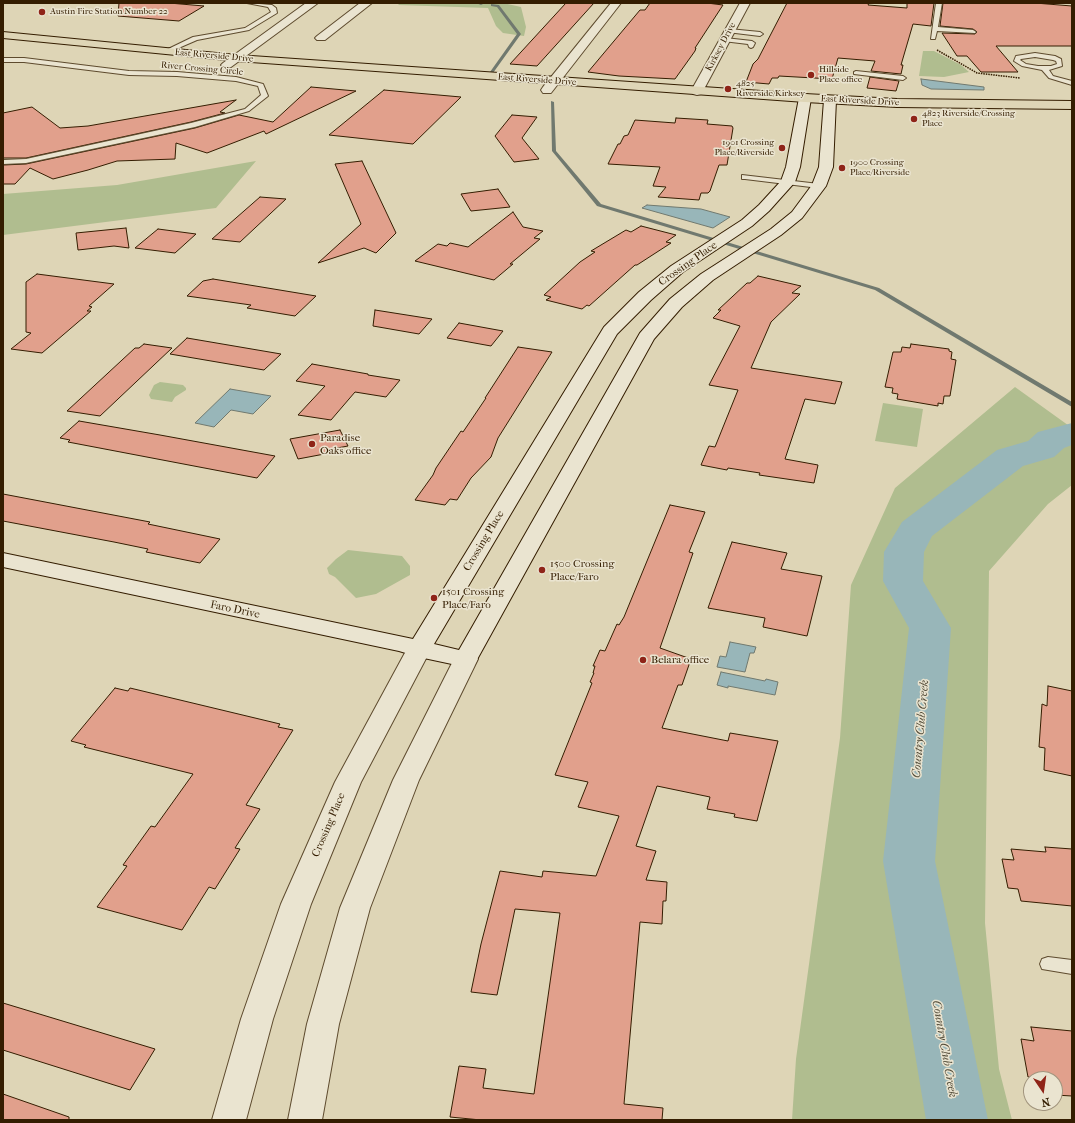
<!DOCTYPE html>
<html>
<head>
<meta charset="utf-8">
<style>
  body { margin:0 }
  #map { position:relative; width:1075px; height:1123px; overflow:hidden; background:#ded5b6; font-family:"IM FELL French Canon",serif }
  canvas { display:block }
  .frame { position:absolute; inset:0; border:4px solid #341d01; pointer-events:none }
  .north { position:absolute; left:1023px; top:1071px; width:40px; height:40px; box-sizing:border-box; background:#eae4d0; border:1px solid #a1947d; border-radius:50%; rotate:167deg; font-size:11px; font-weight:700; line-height:16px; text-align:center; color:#341d01 }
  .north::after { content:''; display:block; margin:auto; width:14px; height:18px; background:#8f2418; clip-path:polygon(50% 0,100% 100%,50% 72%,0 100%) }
</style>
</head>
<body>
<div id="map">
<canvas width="1075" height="1123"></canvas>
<div class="frame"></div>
<div class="north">N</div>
</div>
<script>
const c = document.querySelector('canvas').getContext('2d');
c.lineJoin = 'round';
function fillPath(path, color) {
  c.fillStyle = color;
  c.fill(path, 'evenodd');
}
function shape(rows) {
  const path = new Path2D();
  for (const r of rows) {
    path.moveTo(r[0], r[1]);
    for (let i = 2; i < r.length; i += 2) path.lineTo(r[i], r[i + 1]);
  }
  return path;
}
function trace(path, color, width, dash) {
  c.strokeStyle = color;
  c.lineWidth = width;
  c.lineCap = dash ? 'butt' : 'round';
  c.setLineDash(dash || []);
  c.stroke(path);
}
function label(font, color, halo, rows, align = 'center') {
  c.font = font + ' "IM FELL French Canon",serif';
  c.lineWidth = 3;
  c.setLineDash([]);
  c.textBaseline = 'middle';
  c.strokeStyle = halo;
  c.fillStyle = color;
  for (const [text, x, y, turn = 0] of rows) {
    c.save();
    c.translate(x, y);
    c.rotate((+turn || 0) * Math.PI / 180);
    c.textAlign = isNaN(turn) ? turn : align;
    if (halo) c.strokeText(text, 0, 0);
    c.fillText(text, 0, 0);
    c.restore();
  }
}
const green = shape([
  [400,3,503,3,521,7,526,27,524,36,503,33,496,26,488,8,398,5],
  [923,51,934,51,961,65,969,72,944,77,919,76],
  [256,161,216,208,3,235,3,194,117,185],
  [160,382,183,385,186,388,186,390,175,397,172,402,151,399,149,395,154,385],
  [1015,387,1072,428,1072,485,1048,504,989,571,985,923,999,1069,1012,1120,792,1120,796,1059,840,738,851,585,895,488],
  [883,403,923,409,917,447,875,441],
  [348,550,402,556,410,566,410,575,376,594,356,598,335,577,329,574,327,568,336,559]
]);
const water = shape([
  [921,79,984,87,984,90,931,89,922,85,921,79],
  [647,205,701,209,730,217,713,228,642,208,647,205],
  [230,389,271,396,253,414,231,410,214,427,195,423,230,389],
  [730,642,756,647,754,653,750,653,745,672,717,667,720,656,726,657,730,642],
  [721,672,765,681,766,679,778,682,775,695,728,686,728,688,717,685,721,672]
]);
const stream = shape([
  [476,3,481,3,483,4,481,5,476,3],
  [491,4,499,5,521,34,493,73,492,73,490,72,517,34,497,7,491,6,491,4],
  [551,101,554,102,556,151,601,204,879,288,1072,402,1072,407,875,290,597,206,552,151,551,101]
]);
const river = shape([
  [1072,423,1072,445,1064,448,1054,457,1023,466,932,536,924,552,923,581,951,628,935,861,988,1120,926,1120,883,861,909,628,883,581,884,552,902,522,997,450,1028,441,1038,432,1072,423]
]);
const building = shape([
  [119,3,169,3,204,6,179,21,118,16,119,3],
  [566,3,594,3,537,66,510,64,566,3],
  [650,3,707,3,723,5,695,48,696,48,695,51,675,79,619,76,588,72,640,10,645,10,650,3],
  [787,3,869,3,868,5,907,8,907,3,934,3,931,26,913,24,901,65,903,65,901,74,871,71,875,61,838,58,832,79,779,76,778,78,772,78,769,84,746,82,753,64,758,59,787,3],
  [943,3,1035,3,1072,6,1072,46,996,46,1018,72,981,72,967,56,957,56,942,33,975,34,977,32,973,29,940,26,943,3],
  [870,77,899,81,896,91,867,88,870,77],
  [311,87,356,91,266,134,264,131,207,153,176,143,175,159,117,161,88,170,53,179,30,168,15,184,3,184,3,165,26,164,195,128,239,115,273,122,311,87],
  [384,90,416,93,461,97,413,144,329,135,384,90],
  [236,100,220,112,225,113,191,122,26,158,3,158,3,113,32,107,60,128,88,126,236,100],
  [512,115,537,117,522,138,539,159,514,162,495,136,512,115],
  [676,118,708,120,707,124,732,126,733,128,727,165,719,165,710,191,708,193,701,193,699,200,658,197,666,187,653,186,660,167,608,164,618,144,620,144,624,136,628,135,635,120,675,123,676,118],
  [362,161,396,233,376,253,364,248,318,263,361,224,335,164,362,161],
  [498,189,510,207,471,211,461,194,498,189],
  [260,197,286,199,240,242,212,239,260,197],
  [513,212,523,227,543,231,534,238,540,239,510,264,513,264,494,280,415,261,438,244,447,246,450,243,468,247,513,212],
  [641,226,676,235,666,242,671,243,637,265,635,265,589,306,587,305,582,309,546,300,551,297,544,295,580,262,595,252,591,251,626,230,631,232,641,226],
  [126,228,129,248,114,246,78,250,76,233,126,228],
  [158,229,196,234,175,253,135,248,158,229],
  [37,274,114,284,89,306,92,307,87,311,91,311,42,353,11,349,31,333,26,332,26,282,37,274],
  [758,276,801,286,792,293,800,294,771,322,751,368,842,382,835,404,805,399,785,459,818,465,814,483,759,475,760,473,728,468,727,470,701,465,709,446,715,447,738,390,709,385,740,326,713,318,721,310,718,310,747,283,750,283,758,276],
  [213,279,316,296,295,316,247,308,251,305,187,296,203,281,213,279],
  [375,310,432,319,419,334,373,326,375,310],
  [459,323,503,331,491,346,447,338,459,323],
  [187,338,281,354,264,370,170,354,187,338],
  [144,344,172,348,100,416,67,411,135,348,139,348,144,344],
  [911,344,949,349,949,351,952,352,951,359,956,360,950,396,944,396,943,404,938,403,938,406,897,399,898,394,892,393,893,388,885,387,893,352,901,352,902,347,910,348,911,344],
  [518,347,552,352,498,438,491,457,471,478,457,500,450,499,445,505,415,500,433,475,436,468,461,431,463,432,486,398,485,398,518,347],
  [312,364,368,374,368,375,400,380,386,397,355,392,331,420,298,415,325,386,296,381,312,364],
  [79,421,160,435,275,456,257,478,68,442,70,440,60,438,79,421],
  [340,430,348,446,337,448,339,450,335,451,335,452,298,459,290,439,340,430],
  [3,494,150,522,148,524,220,539,200,563,146,552,148,549,114,542,3,521,3,494],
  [670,505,705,512,689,552,693,553,660,648,691,659,682,685,678,685,662,728,728,741,730,733,778,741,757,821,734,817,735,814,707,809,710,797,657,786,636,846,656,851,646,880,667,882,666,901,663,901,662,924,640,922,624,1104,663,1108,662,1120,481,1120,450,1117,459,1066,486,1069,483,1088,534,1094,560,913,515,909,497,995,471,992,481,944,500,871,542,877,543,871,596,876,619,816,578,807,588,782,555,775,592,683,590,682,594,673,593,673,595,666,593,666,600,650,605,651,617,624,619,625,624,617,670,505],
  [732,542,787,553,781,569,822,576,807,636,763,627,765,618,708,608,732,542],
  [1048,686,1072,691,1072,776,1044,770,1045,748,1039,747,1042,704,1047,706,1048,686],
  [115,688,128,691,130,688,280,724,278,727,293,730,246,805,260,809,235,848,240,849,215,889,209,887,182,930,97,907,127,866,123,865,151,826,155,827,193,774,84,747,86,745,71,741,115,688],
  [1045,847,1072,849,1072,906,1021,901,1018,889,1008,888,1002,859,1014,860,1011,849,1046,852,1045,847],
  [3,1003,155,1049,130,1090,3,1050,3,1003],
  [1031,1027,1072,1031,1072,1096,1055,1095,1055,1079,1040,1079,1028,1077,1021,1039,1034,1041,1031,1027],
  [3,1094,69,1117,69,1120,3,1120,3,1094]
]);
const path = shape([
  [937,50,977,73,1020,78]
]);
const lane = shape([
  [247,3,272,5,276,8,277,13,249,30,197,40,167,53,162,52,193,37,245,28,271,12,268,7,247,3],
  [936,3,942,3,938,27,973,30,976,32,975,33,937,31,935,39,931,39,936,3],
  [729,29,760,32,763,34,760,36,727,32,726,31,729,29],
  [725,38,752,41,755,43,753,47,751,48,749,47,748,44,723,41,723,39,725,38],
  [1035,53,1055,56,1061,59,1062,66,1049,70,1053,76,1072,81,1072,85,1049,78,1042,70,1022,66,1014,61,1016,56,1035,53],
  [1035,57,1053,60,1056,61,1057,64,1051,66,1038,66,1026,64,1020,60,1021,59,1035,57],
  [3,58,24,58,129,71,177,72,236,77,263,84,268,96,249,111,195,127,26,163,3,164,3,160,26,159,191,123,245,109,261,95,258,86,236,81,177,76,129,75,24,62,3,62,3,58],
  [856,71,903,76,906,78,903,80,854,74,854,72,856,71],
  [742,175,819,184,823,186,819,188,745,179,742,179,742,175],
  [1048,957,1072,960,1072,974,1042,969,1040,964,1042,959,1048,957]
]);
const street = shape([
  [306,3,318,3,231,67,223,67,221,65,223,63,306,3],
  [360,3,372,3,325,40,317,40,315,38,317,36,360,3],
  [611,3,621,3,551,93,543,93,541,90,543,87,611,3],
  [740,3,750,3,703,91,701,94,697,95,693,94,691,91,740,3],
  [419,641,427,644,431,649,361,782,311,904,273,1019,246,1120,212,1120,241,1019,281,904,335,782,407,649,411,644,419,641],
  [466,651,474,653,478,659,419,780,370,908,339,1024,322,1120,288,1120,307,1024,340,908,393,780,454,659,458,653,466,651]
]);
const secondary = shape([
  [805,94,809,95,811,98,800,167,795,182,769,211,752,226,683,272,651,300,617,334,434,644,459,650,640,333,670,299,701,274,771,229,792,212,812,185,819,167,824,100,826,97,830,96,834,97,836,100,833,167,826,186,802,218,781,235,713,280,682,307,654,339,474,665,466,667,419,657,399,651,3,567,3,553,413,639,604,327,639,292,671,266,742,220,759,205,781,181,786,167,799,98,801,95,805,94]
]);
const primary = shape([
  [3,32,237,55,805,94,897,99,1072,101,1072,109,897,107,805,102,237,61,3,38,3,32]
]);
const markers = [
  [42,12,4,"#8f2418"],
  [811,75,4,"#8f2418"],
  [728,89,4,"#8f2418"],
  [914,119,4,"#8f2418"],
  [782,148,4,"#8f2418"],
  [842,168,4,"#8f2418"],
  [312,444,4,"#8f2418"],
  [542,570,4,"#8f2418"],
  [434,598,4,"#8f2418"],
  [643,660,4,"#8f2418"]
];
const farPoinames = [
  ["Austin Fire Station Number 22",50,12],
  ["Hillside",819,70],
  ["Place office",819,80],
  ["4825",736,84],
  ["Riverside/Kirksey",736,94],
  ["4823 Riverside/Crossing",922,114],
  ["Place",922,124],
  ["1901 Crossing",774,143,"right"],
  ["Place/Riverside",774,153,"right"],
  ["1900 Crossing",850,163],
  ["Place/Riverside",850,173]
];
const farStreetnames = [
  ["Kirksey Drive",721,47,-62],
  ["East Riverside Drive",214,56,5],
  ["River Crossing Circle",202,69,5],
  ["East Riverside Drive",537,80,4],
  ["East Riverside Drive",860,101,3]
];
const streetNames = [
  ["Crossing Place",688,264,-35],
  ["Crossing Place",484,541,-59],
  ["Faro Drive",235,610,12],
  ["Crossing Place",329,825,-67]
];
const poiNames = [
  ["Paradise",320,438],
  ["Oaks office",320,451],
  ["1500 Crossing",550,564],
  ["Place/Faro",550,577],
  ["1501 Crossing",442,592],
  ["Place/Faro",442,605],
  ["Belara office",651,660]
];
const waterNames = [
  ["Country Club Creek",921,729,-85],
  ["Country Club Creek",944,1049,80]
];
fillPath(green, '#b0bd8f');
fillPath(water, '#98b6b9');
trace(water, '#70796f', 1);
fillPath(stream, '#70796f');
fillPath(river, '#98b6b9');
fillPath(building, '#e1a08c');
trace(building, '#341d01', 1);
trace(lane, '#5e4b2e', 2);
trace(street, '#5e4b2e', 2);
trace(secondary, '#341d01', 2);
trace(primary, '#341d01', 2);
trace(path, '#341d01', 1.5, [1.5, 1]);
fillPath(lane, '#eae4d0');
fillPath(street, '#eae4d0');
fillPath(secondary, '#eae4d0');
fillPath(primary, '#ded5b6');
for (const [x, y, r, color] of markers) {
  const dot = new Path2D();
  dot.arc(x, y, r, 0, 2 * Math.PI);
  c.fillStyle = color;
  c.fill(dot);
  trace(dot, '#eae4d0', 1.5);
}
label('9px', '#341d01', '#eae4d0', farPoinames, 'left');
label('9px', '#341d01', '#eae4d0', farStreetnames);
label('11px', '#341d01', '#eae4d0', streetNames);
label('11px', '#341d01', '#eae4d0', poiNames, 'left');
label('italic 12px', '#524b38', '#eae4d0', waterNames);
</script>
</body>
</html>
